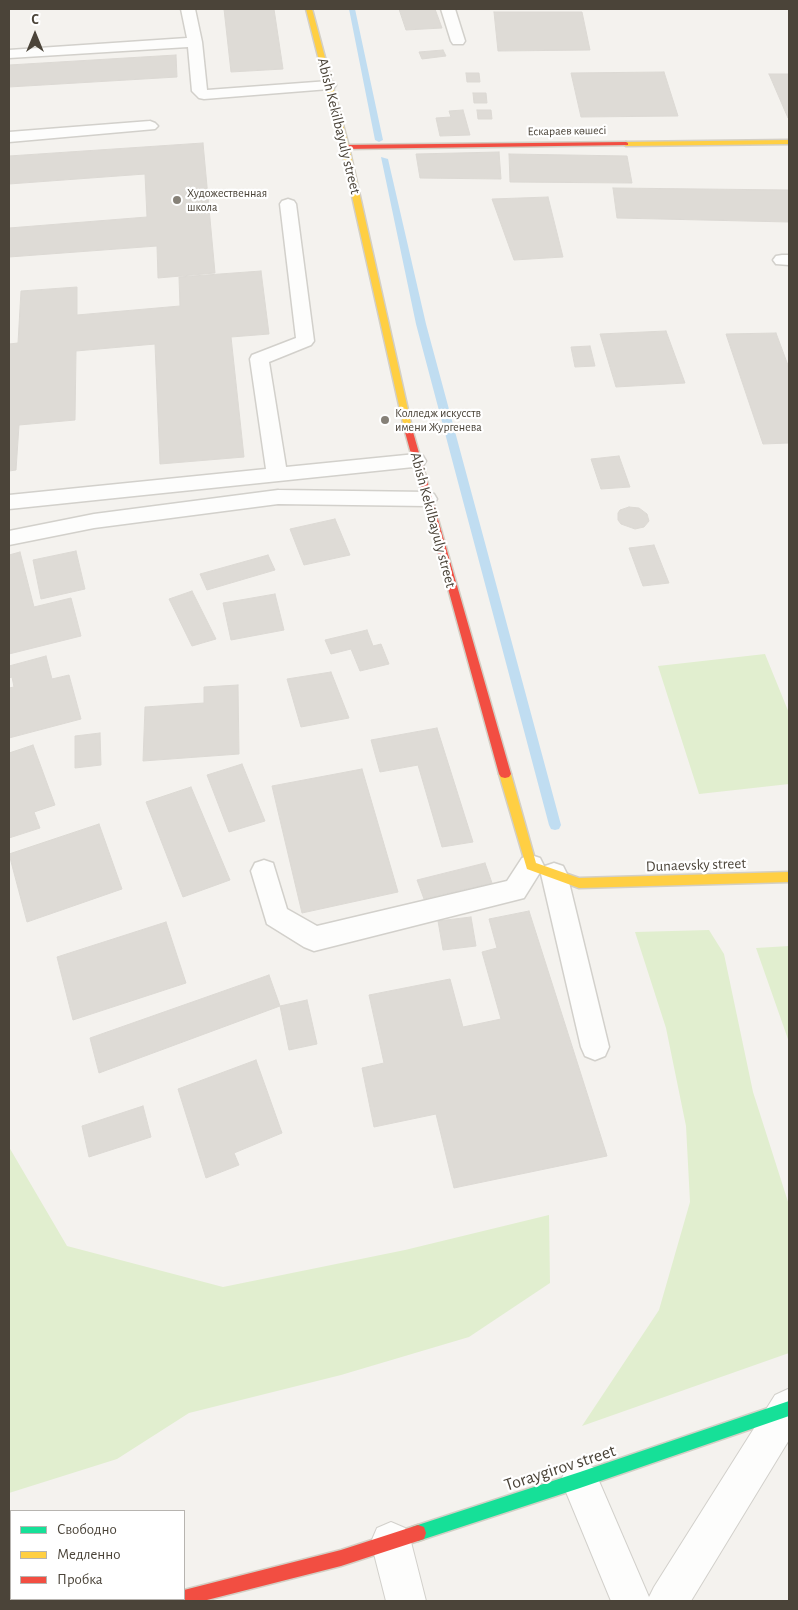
<!DOCTYPE html>
<html>
<head>
<meta charset="utf-8">
<style>
  body { margin:0 }
  #map { position:relative; width:798px; height:1610px; overflow:hidden; background:#f4f2ee; font-family:"Alegreya Sans",sans-serif }
  canvas { display:block }
  .frame { position:absolute; inset:0; border:10px solid #4b4439; pointer-events:none }
  .legend { position:absolute; left:10px; top:1510px; width:175px; height:90px; box-sizing:border-box; background:#fff; border:1px solid #b7b4b0; margin:0; padding:6px 9px; list-style:none; font-size:15px; color:#4b4439 }
  .legend li { display:flex; align-items:center; gap:10px; height:25px }
  .legend b { width:25px; border:1px solid #b7b4b0 }
  .north { position:absolute; left:10px; top:10px; width:50px; height:50px; -webkit-text-stroke:4px #fff; paint-order:stroke; rotate:0deg; font-size:14px; font-weight:700; line-height:20px; text-align:center; color:#4b4439 }
  .north::after { content:''; display:block; margin:auto; width:18px; height:22px; background:#4b4439; clip-path:polygon(50% 0,100% 100%,50% 72%,0 100%) }
</style>
</head>
<body>
<div id="map">
<canvas width="798" height="1610"></canvas>
<div class="frame"></div>
<ul class="legend">
<li><b style="height:6px;background:#16e098"></b>Свободно</li>
<li><b style="height:6px;background:#ffcf43"></b>Медленно</li>
<li><b style="height:6px;background:#f24e42"></b>Пробка</li>
</ul>
<div class="north">С</div>
</div>
<script>
const c = document.querySelector('canvas').getContext('2d');
c.lineJoin = 'round';
function fillPath(path, color) {
  c.fillStyle = color;
  c.fill(path, 'evenodd');
}
function shape(rows) {
  const path = new Path2D();
  for (const r of rows) {
    path.moveTo(r[0], r[1]);
    for (let i = 2; i < r.length; i += 2) path.lineTo(r[i], r[i + 1]);
  }
  return path;
}
function trace(path, color, width, dash) {
  c.strokeStyle = color;
  c.lineWidth = width;
  c.lineCap = dash ? 'butt' : 'round';
  c.setLineDash(dash || []);
  c.stroke(path);
}
function label(font, color, halo, rows, align = 'center') {
  c.font = font + ' "Alegreya Sans",sans-serif';
  c.lineWidth = 4.5;
  c.setLineDash([]);
  c.textBaseline = 'middle';
  c.strokeStyle = halo;
  c.fillStyle = color;
  for (const [text, x, y, turn = 0] of rows) {
    c.save();
    c.translate(x, y);
    c.rotate((+turn || 0) * Math.PI / 180);
    c.textAlign = isNaN(turn) ? turn : align;
    if (halo) c.strokeText(text, 0, 0);
    c.fillText(text, 0, 0);
    c.restore();
  }
}
const green = shape([
  [765,654,789,713,789,784,699,794,658,666],
  [709,930,724,954,753,1092,789,1205,789,1353,582,1426,659,1310,690,1202,686,1126,666,1028,635,932],
  [789,946,789,1042,756,948],
  [9,1147,67,1246,223,1287,405,1250,549,1215,550,1283,469,1337,341,1375,189,1413,117,1459,9,1493]
]);
const stream = shape([
  [349,9,355,9,383,140,379,142,375,140,349,9],
  [381,157,388,159,426,324,561,825,559,829,555,830,551,829,549,825,416,324,381,157]
]);
const building = shape([
  [224,9,274,9,283,69,231,72,224,9],
  [399,9,435,9,442,28,406,30,399,9],
  [494,12,582,12,590,50,498,51,494,12],
  [443,50,446,56,422,59,419,52,443,50],
  [176,55,177,77,9,87,9,65,176,55],
  [664,72,678,116,581,117,571,73,664,72],
  [466,73,479,73,480,82,467,82,466,73],
  [769,74,789,74,789,118,788,118,769,74],
  [473,93,486,93,487,103,474,103,473,93],
  [463,110,470,135,440,136,436,118,451,117,449,111,463,110],
  [477,110,491,110,492,119,478,119,477,110],
  [203,143,215,273,158,278,157,246,9,257,9,228,147,217,145,174,9,184,9,156,203,143],
  [499,152,501,179,420,178,416,154,499,152],
  [509,154,627,156,632,183,510,182,509,154],
  [613,188,789,190,789,222,617,218,613,188],
  [548,197,563,257,514,260,492,199,548,197],
  [261,271,269,334,231,337,244,457,160,464,155,344,76,351,75,420,19,425,16,470,9,471,9,344,18,343,21,291,77,287,77,315,180,306,179,277,261,271],
  [666,331,685,383,616,387,600,334,666,331],
  [776,333,789,368,789,443,763,444,726,334,776,333],
  [590,346,595,366,575,367,571,347,590,346],
  [619,456,630,487,601,489,591,459,619,456],
  [629,507,639,508,647,514,649,521,644,527,635,529,621,524,618,520,618,513,620,510,629,507],
  [335,519,350,555,304,565,290,529,335,519],
  [654,545,669,583,643,586,629,548,654,545],
  [76,551,85,589,41,599,33,560,76,551],
  [20,552,34,607,71,598,81,636,9,654,9,555,20,552],
  [268,555,275,570,207,590,200,574,268,555],
  [192,591,216,639,192,646,169,599,192,591],
  [275,594,284,630,231,640,223,603,275,594],
  [367,630,373,646,381,644,389,664,360,671,351,649,331,654,325,640,367,630],
  [46,656,52,679,69,675,81,719,9,738,9,688,14,687,12,677,9,678,9,666,46,656],
  [331,672,349,718,301,727,287,679,331,672],
  [238,685,239,754,143,761,145,707,204,703,204,687,238,685],
  [437,728,473,842,442,847,418,765,380,772,371,740,437,728],
  [100,733,101,765,75,768,75,736,100,733],
  [33,745,55,805,34,812,40,828,9,838,9,753,33,745],
  [242,764,265,821,229,832,207,775,242,764],
  [362,769,398,892,302,913,272,786,362,769],
  [191,787,230,880,183,897,146,802,191,787],
  [99,824,122,889,27,922,9,854,99,824],
  [485,863,492,883,424,899,417,880,485,863],
  [529,911,607,1156,454,1188,436,1114,374,1127,362,1068,384,1063,369,995,450,979,463,1027,501,1019,482,952,497,948,489,919,529,911],
  [471,917,476,946,443,950,438,921,471,917],
  [166,922,186,983,73,1020,57,957,166,922],
  [269,975,280,1006,99,1073,90,1038,269,975],
  [307,1000,317,1044,289,1050,280,1006,307,1000],
  [256,1060,282,1133,234,1153,239,1165,206,1178,178,1089,256,1060],
  [143,1106,151,1137,89,1157,82,1126,143,1106]
]);
const lane = shape([
  [181,9,195,9,202,42,207,90,329,81,334,82,336,85,334,88,329,89,204,99,199,98,192,91,188,47,9,58,9,50,187,38,181,9],
  [441,9,455,9,465,41,463,44,453,44,451,41,441,9],
  [150,121,155,123,158,126,155,129,9,142,9,132,150,121],
  [288,199,294,201,296,204,314,341,311,345,269,362,286,467,416,454,423,456,426,461,423,466,9,509,9,495,266,469,250,359,252,355,296,338,280,204,282,201,288,199],
  [782,255,789,255,789,265,776,264,773,260,776,256,782,255],
  [278,490,427,492,434,494,437,499,434,504,427,506,278,504,94,528,9,545,9,531,94,514,278,490],
  [531,855,540,858,544,866,524,898,314,951,304,947,267,924,251,871,255,863,264,860,273,863,287,909,317,926,507,881,522,858,531,855],
  [554,863,563,866,567,874,609,1047,605,1056,595,1060,585,1056,581,1047,541,874,545,866,554,863]
]);
const street = shape([
  [788,1389,789,1440,691,1601,611,1601,561,1480,567,1467,580,1461,593,1467,649,1597,654,1587,775,1395,788,1389],
  [391,1522,405,1528,411,1542,426,1601,386,1601,371,1542,377,1528,391,1522]
]);
const fast = shape([
  [789,1401,789,1416,580,1488,418,1541,412,1539,410,1533,412,1527,418,1525,580,1472,789,1401]
]);
const slow = shape([
  [306,9,312,9,349,147,413,432,409,435,405,432,341,147,306,9],
  [789,140,789,144,626,146,623,144,626,142,789,140],
  [505,770,509,771,511,774,536,863,579,878,789,872,789,882,579,888,527,869,499,774,501,771,505,770]
]);
const jam = shape([
  [626,142,628,143,628,145,345,149,341,147,345,145,626,142],
  [409,429,413,432,511,774,509,777,505,778,501,777,499,774,405,432,409,429],
  [418,1525,424,1527,426,1533,424,1539,341,1566,203,1601,177,1601,176,1599,184,1599,184,1590,341,1550,418,1525]
]);
const markers = [
  [177,200,5,"#868178"],
  [385,420,5,"#868178"]
];
const farStreetnames = [
  ["Ескараев көшесі",567,131,-1]
];
const farPoinames = [
  ["Художественная",187,193],
  ["школа",187,207],
  ["Колледж искусств",395,413],
  ["имени Жургенева",395,427]
];
const streetNames = [
  ["Abish Kekilbayuly street",339,126,76],
  ["Abish Kekilbayuly street",433,520,75],
  ["Dunaevsky street",696,865,-2]
];
const nearStreetnames = [
  ["Toraygirov street",560,1468,-18]
];
fillPath(green, '#e1eecf');
fillPath(stream, '#c0ddf1');
fillPath(building, '#dedbd6');
trace(building, '#dcd9d4', 1);
trace(lane, '#d2d0cb', 3);
trace(street, '#d2d0cb', 2);
trace(fast, '#d3cfc5', 3);
trace(slow, '#d3cfc5', 3);
trace(jam, '#d3cfc5', 3);
fillPath(lane, '#fdfdfc');
fillPath(street, '#fdfdfc');
fillPath(fast, '#16e098');
fillPath(slow, '#ffcf43');
fillPath(jam, '#f24e42');
for (const [x, y, r, color] of markers) {
  const dot = new Path2D();
  dot.arc(x, y, r, 0, 2 * Math.PI);
  c.fillStyle = color;
  c.fill(dot);
  trace(dot, '#fff', 2);
}
label('12px', '#4b4439', '#fff', farStreetnames);
label('12px', '#4b4439', '#fff', farPoinames, 'left');
label('15px', '#4b4439', '#fff', streetNames);
label('18px', '#4b4439', '#fff', nearStreetnames);
</script>
</body>
</html>
